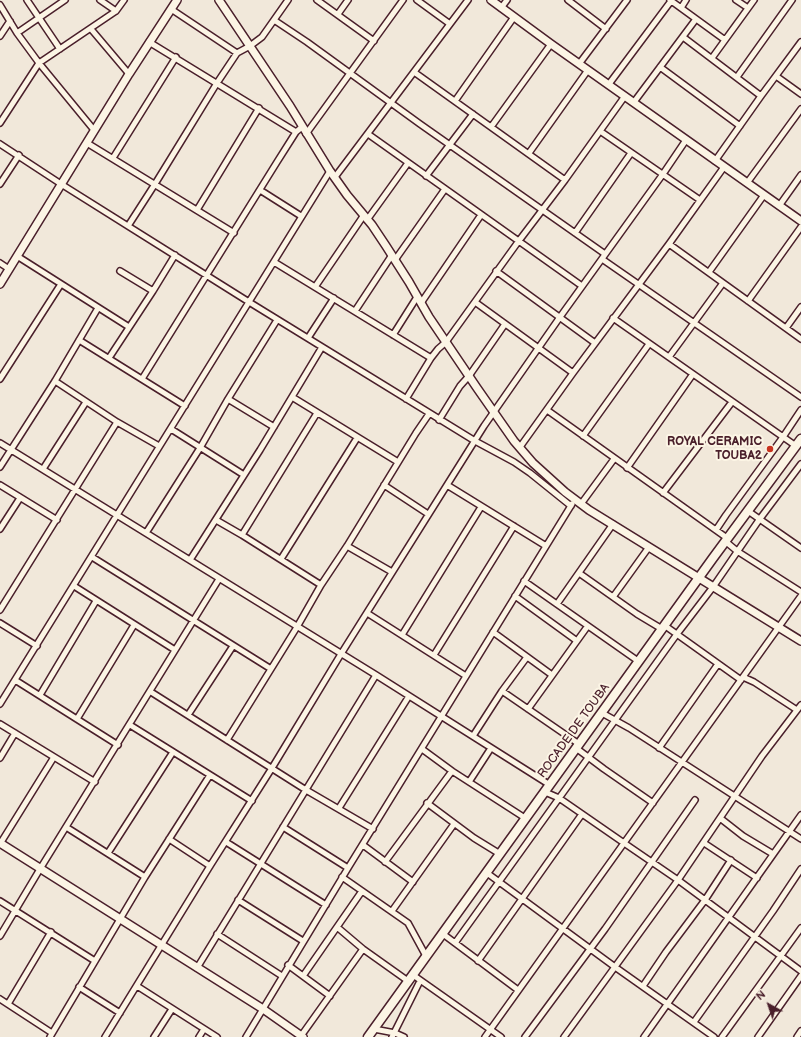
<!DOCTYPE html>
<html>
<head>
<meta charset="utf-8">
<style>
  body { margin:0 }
  #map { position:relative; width:801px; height:1037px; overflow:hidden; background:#f1e8da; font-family:"Balsamiq Sans",sans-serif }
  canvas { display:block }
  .north { position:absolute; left:749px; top:985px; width:40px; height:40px; -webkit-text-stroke:3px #fcf5e5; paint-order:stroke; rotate:320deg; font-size:11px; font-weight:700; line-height:16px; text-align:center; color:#4a1f2b }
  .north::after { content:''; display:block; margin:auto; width:14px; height:18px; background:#4a1f2b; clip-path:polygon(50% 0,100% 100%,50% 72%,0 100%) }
</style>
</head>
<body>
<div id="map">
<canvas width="801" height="1037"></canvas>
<div class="north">N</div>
</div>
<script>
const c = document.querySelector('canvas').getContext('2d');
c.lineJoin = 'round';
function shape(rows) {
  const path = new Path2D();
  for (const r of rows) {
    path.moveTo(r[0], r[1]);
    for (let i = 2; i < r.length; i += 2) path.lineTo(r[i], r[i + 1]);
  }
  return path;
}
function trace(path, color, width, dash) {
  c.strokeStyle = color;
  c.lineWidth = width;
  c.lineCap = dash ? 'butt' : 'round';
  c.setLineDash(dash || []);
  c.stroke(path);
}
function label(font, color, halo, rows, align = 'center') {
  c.font = font + ' "Balsamiq Sans",sans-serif';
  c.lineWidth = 4;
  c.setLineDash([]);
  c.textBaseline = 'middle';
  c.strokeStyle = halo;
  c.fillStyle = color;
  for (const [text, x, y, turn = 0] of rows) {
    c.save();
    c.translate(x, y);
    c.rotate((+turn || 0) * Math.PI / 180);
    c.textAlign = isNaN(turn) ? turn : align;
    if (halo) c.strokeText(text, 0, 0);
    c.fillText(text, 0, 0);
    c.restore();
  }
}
const street = shape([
  [27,0,60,49],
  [100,0,116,11],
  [317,0,374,41],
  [417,0,450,24],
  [568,0,606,29],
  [670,0,725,40],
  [736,0,748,8],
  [0,5,17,33,39,63,94,130],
  [501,8,507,0],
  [681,8,686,0],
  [171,9,237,53],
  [338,14,348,0],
  [274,20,307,42,420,124,605,254],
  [91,29,129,74],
  [17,33,65,0],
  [0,36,10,21],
  [683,37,761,96],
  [149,42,296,132],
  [712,58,754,0],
  [579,64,627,0],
  [660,67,740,126],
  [414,72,565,180],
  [776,76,801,94],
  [737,77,792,0],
  [609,84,671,1],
  [455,101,514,17],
  [634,102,696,19],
  [0,123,39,63,116,11,124,0],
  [491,127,551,44],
  [600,131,700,200],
  [306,134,403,0],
  [368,134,582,286],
  [87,143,234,233],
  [0,144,61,184,249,302,475,441,514,462,530,473,571,506],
  [529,153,588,70],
  [113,158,176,57],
  [715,161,761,96,801,42],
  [426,176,473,114],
  [335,177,468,0],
  [747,183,801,109],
  [0,184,19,155],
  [260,190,301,216],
  [779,206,801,175],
  [197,210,259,108],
  [367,220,408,163],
  [128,226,155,184,217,83,237,53,250,46,262,37,288,0],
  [575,233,631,153],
  [669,244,801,339],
  [17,256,129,327],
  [602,259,801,397],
  [395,260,445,189],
  [274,262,431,358],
  [0,263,9,269],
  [120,271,153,291],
  [496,271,595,343],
  [709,272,764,195],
  [315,287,364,215],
  [748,301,801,227],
  [475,302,573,373],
  [421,303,481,215],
  [355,311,392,255],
  [613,318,796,446],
  [786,328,801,307],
  [393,335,417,297],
  [308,338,334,298],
  [79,340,185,406],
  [669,357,723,283],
  [109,358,153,291,175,255],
  [0,379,61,284],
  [142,379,277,162,296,132,302,127],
  [55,381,117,422,159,446],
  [292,397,398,462],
  [228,399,274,427],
  [406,399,431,358,438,349,446,342,518,242,565,180,625,96],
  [547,410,727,538],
  [439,420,460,386,469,376,505,324],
  [171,429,244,475],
  [583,436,649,344],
  [0,443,376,675,550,785],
  [520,447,573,373,669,244,724,167],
  [0,467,55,381,98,308],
  [627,468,693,374],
  [43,469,86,402],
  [0,485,57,520],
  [384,485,428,514],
  [447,485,546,546],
  [663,493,732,402],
  [581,504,614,459],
  [748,511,801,548],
  [216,520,242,535,321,585],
  [0,529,20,498],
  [716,530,726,515,783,437,801,410],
  [146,533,200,448,228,399,277,320],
  [242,535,317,413],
  [725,541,737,551,801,592],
  [347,546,392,572],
  [92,557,271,669],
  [281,559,357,438],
  [190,560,260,450,322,347],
  [579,573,637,614,662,629],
  [524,581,638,661],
  [74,586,175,650],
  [515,596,577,641],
  [613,597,649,547],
  [557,604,613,524],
  [0,610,117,422],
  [367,613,466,676],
  [0,623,37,646],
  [664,625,741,680],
  [493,632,552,675],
  [402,635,481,507],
  [434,655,514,526],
  [743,677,754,682,797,710],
  [15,680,118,745],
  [502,691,579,744],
  [151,692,306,790,373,829],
  [40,695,96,601],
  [0,704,330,171],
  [528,709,587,627],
  [602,713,629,728,801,839],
  [188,715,233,646],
  [77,719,134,625],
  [0,724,95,782],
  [130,725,252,801],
  [473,736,502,691,527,657],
  [227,740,297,627,321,585,347,546,416,433,429,414],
  [576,748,604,769,653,803],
  [659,748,718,664],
  [422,749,452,771,525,818],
  [0,758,15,733],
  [469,782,491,748],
  [545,792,559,798,624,843,678,880,801,971],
  [427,803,474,838,500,854],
  [339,808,409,696],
  [720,818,743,836,773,854],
  [66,827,145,877],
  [283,827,348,868],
  [169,839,210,866],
  [226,842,326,905],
  [704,843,757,878],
  [0,844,54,757],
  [363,845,413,882],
  [108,853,173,752],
  [385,862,452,771],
  [487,873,615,967,714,1037],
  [342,877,408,923,426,956],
  [238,900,303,941],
  [0,901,95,961],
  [392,911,454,824],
  [337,927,363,949,408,981],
  [217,934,282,976],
  [443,934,518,990],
  [0,936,40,869,219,579],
  [455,943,677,634,713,587,759,520,801,464],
  [478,961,582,814],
  [288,965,330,996],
  [197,968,376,675],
  [413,975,501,1037],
  [303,976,362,891],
  [137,986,217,1037],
  [643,986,666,952,705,900,731,860],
  [79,987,120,1013],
  [0,999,52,1033],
  [8,1004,51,932],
  [694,1022,773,911,801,869],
  [374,1029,395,1033,404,1037],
  [301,1036,363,949],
  [50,1037,145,877,210,775],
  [105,1037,210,866,272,768,341,654,484,426,560,317,663,174,686,140],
  [154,1037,172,1009],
  [199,1037,204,1029],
  [246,1037,348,868,572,504],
  [392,1037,420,981],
  [485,1037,801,596],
  [525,1037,605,929,695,800],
  [564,1037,678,880,762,756,801,705],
  [644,1037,801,815],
  [722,1037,801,928],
  [758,1037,801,976],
  [797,1037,801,1031]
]);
const secondary = shape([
  [219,0,290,106,330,171,347,195,372,225,386,246,409,282,429,317,477,388,514,441,533,463,565,492,589,510,801,641],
  [491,0,551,44,801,221],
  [0,284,129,74,177,0],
  [0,843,263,1009,303,1037]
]);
const primary = shape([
  [368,1037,713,558,801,439]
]);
const markers = [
  [770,449,4,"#c8321e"]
];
const poiNames = [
  ["ROYAL CERAMIC",762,442],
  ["TOUBA2",762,456]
];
const streetNames = [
  ["ROCADE DE TOUBA",574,731,-54]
];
trace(street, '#4a1f2b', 8);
trace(secondary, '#4a1f2b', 10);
trace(primary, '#4a1f2b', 11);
trace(street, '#fcf5e5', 5);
trace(secondary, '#fcf5e5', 7);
trace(primary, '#fcf5e5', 8);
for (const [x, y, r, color] of markers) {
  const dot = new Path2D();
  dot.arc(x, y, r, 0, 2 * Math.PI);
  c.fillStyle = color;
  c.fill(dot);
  trace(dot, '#fcf5e5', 1.5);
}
label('bold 12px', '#4a1f2b', '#fcf5e5', poiNames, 'right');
label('12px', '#4a1f2b', '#fcf5e5', streetNames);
</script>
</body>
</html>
